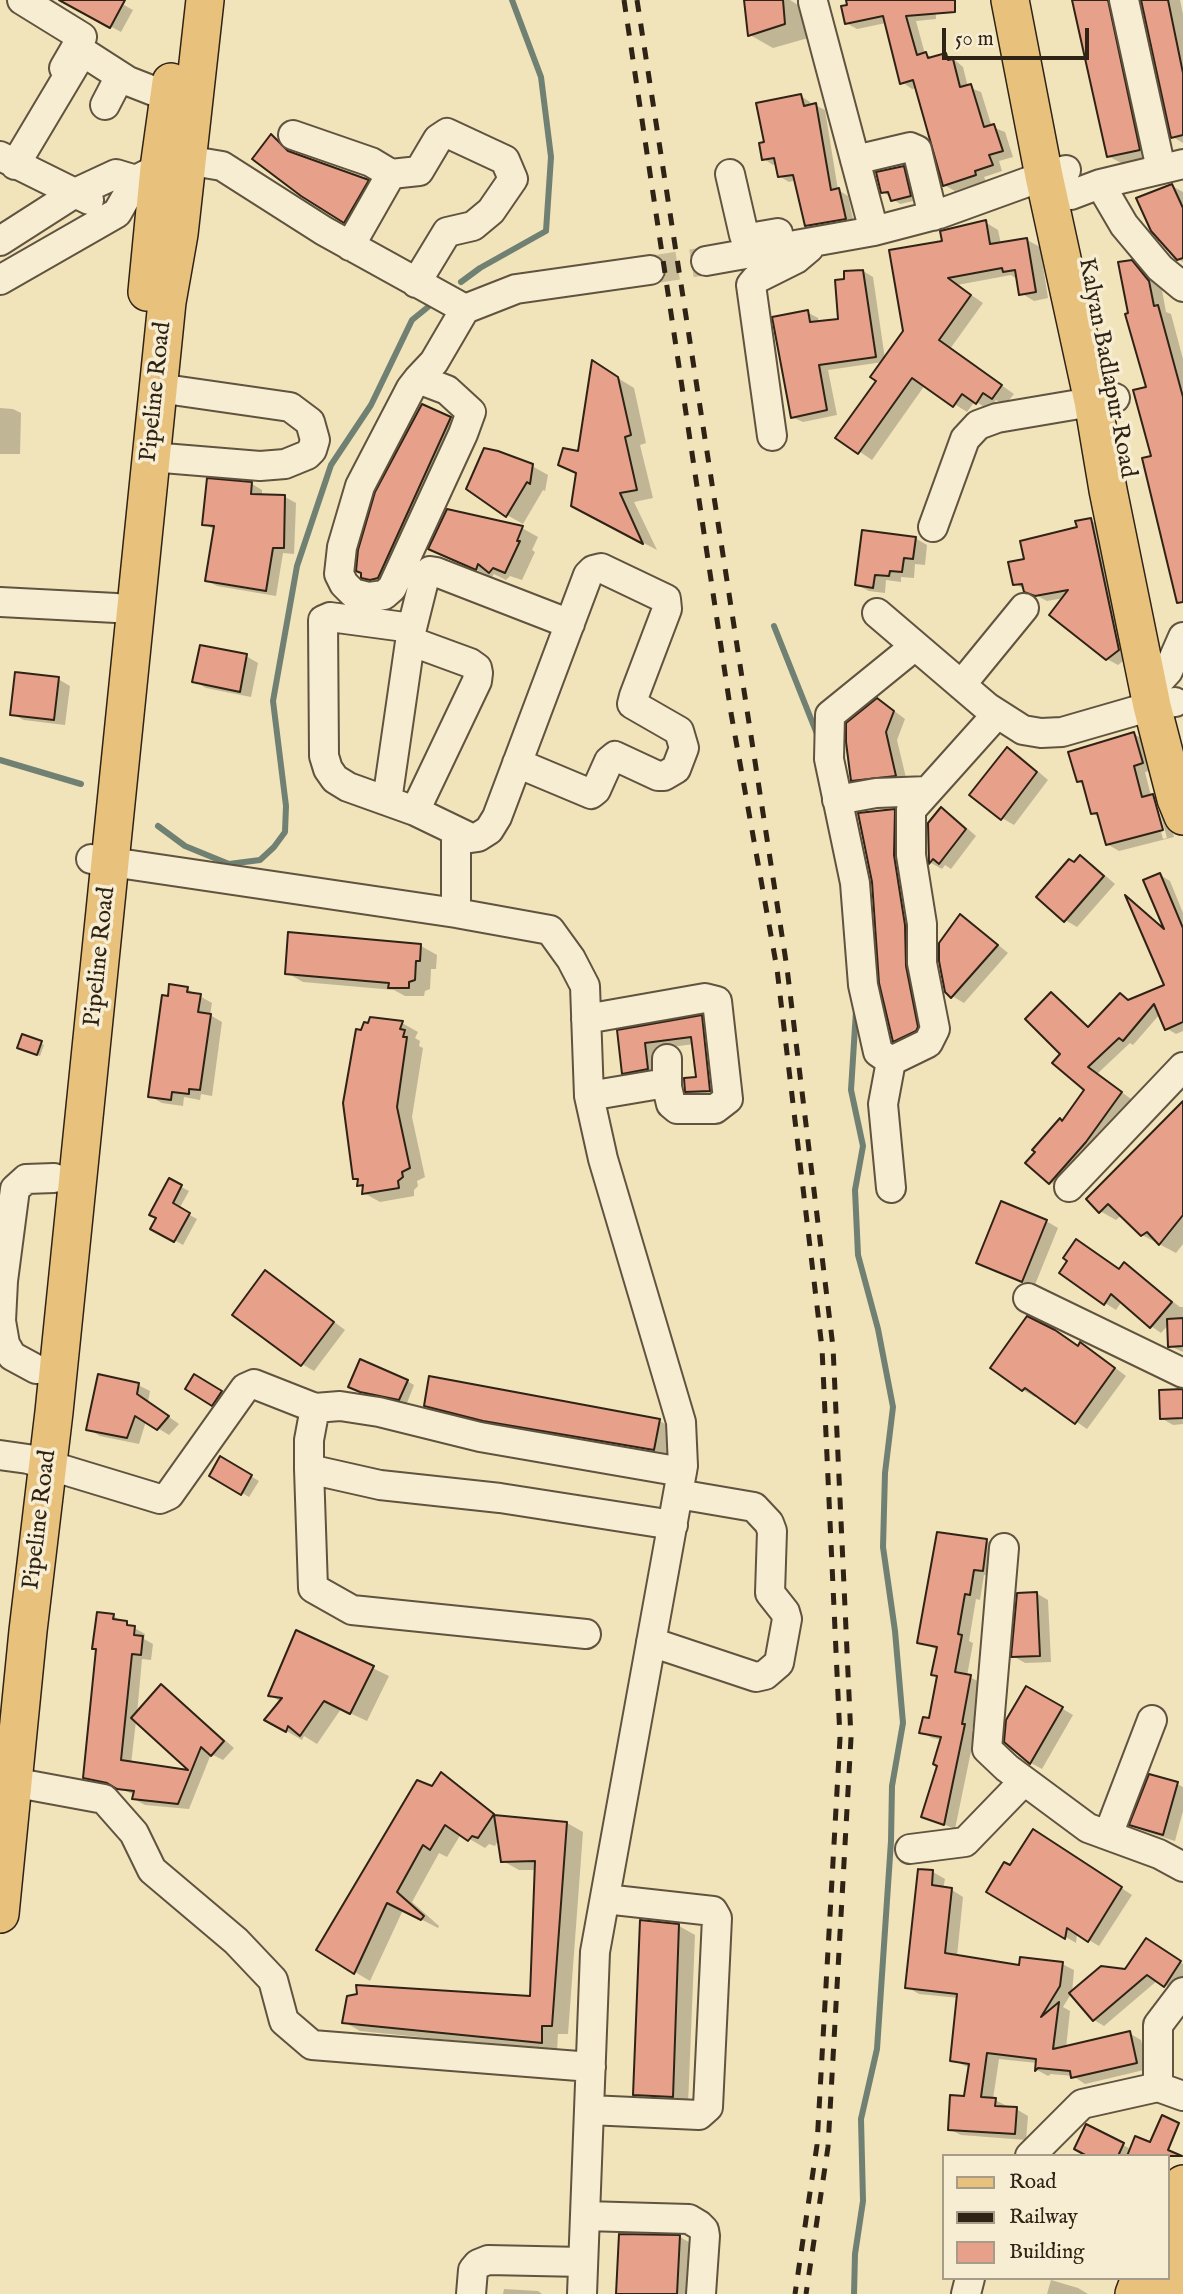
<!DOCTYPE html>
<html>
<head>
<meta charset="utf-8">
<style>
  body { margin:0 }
  #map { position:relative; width:1183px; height:2294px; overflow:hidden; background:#f1e3ba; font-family:"IM FELL English",serif }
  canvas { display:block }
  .legend { position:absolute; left:942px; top:2154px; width:228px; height:126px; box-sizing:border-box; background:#f6edd2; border:2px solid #a69c87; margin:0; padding:9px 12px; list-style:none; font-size:21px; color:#2f2316 }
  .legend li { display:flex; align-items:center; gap:14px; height:35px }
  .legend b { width:35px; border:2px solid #a69c87 }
  .scale { position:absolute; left:942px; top:28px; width:147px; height:32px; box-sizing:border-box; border:4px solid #2f2316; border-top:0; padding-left:9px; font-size:21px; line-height:24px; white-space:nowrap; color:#2f2316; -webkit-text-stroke:5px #f6edd2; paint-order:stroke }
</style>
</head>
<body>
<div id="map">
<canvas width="1183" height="2294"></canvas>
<ul class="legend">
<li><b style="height:9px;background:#e8c27d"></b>Road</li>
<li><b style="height:9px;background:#2f2316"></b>Railway</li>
<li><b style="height:19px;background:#e7a18b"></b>Building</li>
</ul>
<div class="scale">50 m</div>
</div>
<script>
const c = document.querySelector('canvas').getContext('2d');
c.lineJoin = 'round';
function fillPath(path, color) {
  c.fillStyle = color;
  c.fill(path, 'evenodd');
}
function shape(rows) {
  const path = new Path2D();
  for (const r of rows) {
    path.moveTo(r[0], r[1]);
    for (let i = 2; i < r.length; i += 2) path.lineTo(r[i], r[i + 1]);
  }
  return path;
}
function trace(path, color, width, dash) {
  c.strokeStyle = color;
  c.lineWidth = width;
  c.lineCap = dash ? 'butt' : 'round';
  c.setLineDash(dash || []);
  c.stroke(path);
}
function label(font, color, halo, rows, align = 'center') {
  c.font = font + ' "IM FELL English",serif';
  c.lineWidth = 7;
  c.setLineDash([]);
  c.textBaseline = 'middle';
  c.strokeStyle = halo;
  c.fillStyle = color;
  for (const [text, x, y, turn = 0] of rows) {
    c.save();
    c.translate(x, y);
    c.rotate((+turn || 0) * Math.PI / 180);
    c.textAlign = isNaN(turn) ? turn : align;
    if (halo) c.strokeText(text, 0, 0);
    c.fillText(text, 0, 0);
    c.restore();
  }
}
const shadow = shape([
  [62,0,115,0,133,10,121,32],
  [759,0,790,0,806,10,808,38,773,48,750,35],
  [848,0,935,0,936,19,916,21,925,54,933,58,946,55,956,61,963,67,968,87,981,92,992,127,1005,132,1013,157,999,161,1002,171,984,177,986,181,955,191,944,185,917,88,912,89,902,82,886,23,857,29,846,23,849,6],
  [1074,0,1125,0,1154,158,1123,164,1108,156],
  [1143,0,1180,0,1183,14,1183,143,1173,137],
  [801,96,810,102,811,106,815,105,825,110,838,190,848,196,854,224,816,231,806,225,796,180,789,182,779,176,777,164,773,165,764,159,767,144],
  [272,136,287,145,298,156,368,181,383,190,360,231,345,222],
  [903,167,911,172,918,200,900,204,883,192],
  [1172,186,1183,192,1183,262,1178,259],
  [985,222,998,230,1001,244,1027,240,1040,247,1048,298,1034,301,1021,293,1017,279,1011,275,957,285,983,303,950,349,1014,394,1005,405,996,400,989,410,975,401,967,412,925,385,872,460,838,437,878,381,883,362,828,370,837,415,803,422,792,417,807,312,818,318,819,323,840,320,846,281,863,271,873,277,885,359,904,332,944,242],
  [1131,262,1145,270,1162,290,1166,312,1171,314,1183,359,1183,597,1153,458,1148,388,1130,314],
  [608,372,634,388,646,443,640,445,653,498,634,502,657,550,589,514,578,474,560,464,580,453],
  [422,406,466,428,379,586,363,577],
  [0,408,13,409,21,413,20,454,0,454],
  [532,466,548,475,545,491,543,490,523,524,507,515],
  [252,484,262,490,262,496,285,497,296,503,294,554,283,553,276,596,217,586,206,580,215,530,204,524],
  [1090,520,1101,526,1129,656,1118,665,1107,659,1064,598,1047,601,1015,584],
  [522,528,538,537,532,550,535,552,522,580,510,576,506,580,494,574,492,577,430,548],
  [915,538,927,545,925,565,915,564,914,578,901,577,901,582,886,580,885,593,869,591,857,585],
  [246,656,258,663,251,697,206,688,194,681],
  [58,679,70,686,65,725,24,720,12,714],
  [889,707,905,719,897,740,907,782,865,786,853,779],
  [1134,734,1146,741,1154,770,1145,772,1151,796,1165,803,1174,837,1119,851,1107,844,1100,818,1092,813,1084,785,1078,781],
  [1153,802,1157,802,1167,838,1163,839],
  [1008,749,1020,756,1048,780,1014,825,1002,818],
  [941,809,953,816,976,836,951,869,945,865,942,869,931,863,929,823],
  [894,811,910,820,933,1036,910,1050,894,1041,881,982],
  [1080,858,1092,864,1115,884,1077,927,1065,920,1075,864],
  [1160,875,1170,881,1183,913,1183,1031,1176,1034,1166,1028,1160,1014,1133,1045,1130,1043,1097,1074,1131,1099,1096,1147,1060,1188,1050,1182,1062,1122,1087,1090,1063,1053,1051,994,1061,1000,1090,1028,1120,995,1130,1001,1166,986,1129,899,1167,930],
  [961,916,972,923,1008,953,964,1003,952,996],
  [421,946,437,955,436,969,431,969,430,989,425,991,424,996,405,996,394,990,303,982,287,973],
  [187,989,212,1003,210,1015,222,1022,212,1096,201,1094,200,1100,184,1097,183,1106,162,1103,150,1096],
  [702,1017,713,1024,722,1097,699,1098,687,1091,698,1078,694,1044,656,1049,659,1075,636,1079,624,1072,619,1032],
  [371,1019,402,1023,418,1032,415,1038,420,1041,419,1046,423,1048,412,1117,425,1177,417,1181,418,1186,414,1190,414,1196,380,1202,364,1193,364,1189,359,1185,360,1180,355,1178,362,1032],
  [23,1036,44,1045,40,1056,22,1049],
  [1183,1108,1183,1244,1176,1253,1142,1235,1122,1215,1116,1220,1100,1211],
  [170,1181,189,1191,179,1209,197,1219,183,1245,153,1228],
  [1046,1221,1058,1228,1034,1287,978,1263],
  [1124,1265,1180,1307,1183,1307,1183,1352,1170,1346,1169,1324,1161,1333,1151,1326,1122,1301,1116,1310,1105,1303],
  [277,1279,345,1330,314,1371,302,1364],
  [1079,1347,1093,1351,1126,1376,1087,1429,1036,1394,1035,1397,1023,1390,993,1368],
  [195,1376,229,1397,220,1409,187,1388],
  [407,1381,414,1385,407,1403,370,1396,357,1390],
  [138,1385,150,1391,148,1402,179,1424,169,1435,146,1421,139,1444,100,1436,88,1429],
  [1183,1391,1183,1424,1173,1425,1161,1418],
  [426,1405,660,1421,675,1430,670,1458,501,1429,442,1414],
  [221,1459,259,1481,249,1497,211,1475],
  [987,1541,998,1547,993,1576,984,1575,980,1600,976,1599,969,1641,973,1643,967,1676,982,1683,972,1731,975,1732,955,1829,923,1816,939,1766,942,1740,932,1738,921,1732,930,1720,939,1677,938,1650,919,1642],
  [1036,1593,1048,1600,1051,1662,1025,1663,1013,1656],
  [113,1616,145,1634,144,1639,153,1644,151,1660,142,1659,137,1714,162,1687,172,1693,234,1748,223,1760,211,1754,189,1809,145,1805,134,1799,135,1795,119,1788,95,1783,84,1777,98,1650,94,1648],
  [136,1721,193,1772,131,1764],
  [297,1632,389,1676,367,1721,341,1709,317,1744,304,1736,302,1740,266,1719,281,1702,270,1695],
  [1027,1688,1073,1715,1042,1769,1031,1763],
  [441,1775,457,1784,499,1817,567,1823,583,1832,568,2034,558,2034,557,2051,360,2031,344,2022,532,1998,536,1870,519,1870,503,1861,499,1839,495,1846,489,1844,485,1848,461,1834,447,1857,439,1853,412,1902,439,1926,438,1928,403,1910,370,1981,355,1972,432,1788],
  [1177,1784,1183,1787,1183,1811,1175,1841,1143,1831,1132,1825],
  [1044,1837,1132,1895,1099,1946,1077,1933,1076,1943,989,1891,1010,1867],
  [933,1872,945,1879,943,1889,952,1890,963,1897,957,1956,1020,1967,1062,1964,1074,1970,1072,1993,1126,1971,1157,1946,1183,1964,1183,1979,1175,1991,1158,1980,1104,2026,1094,2020,1071,1994,1063,2007,1070,2011,1066,2048,1129,2033,1141,2040,1148,2069,1085,2084,1073,2076,1051,2074,1048,2076,1037,2070,1037,2063,999,2059,993,2099,1007,2106,1007,2109,1016,2109,1028,2116,1026,2140,961,2135,949,2129,965,2098,970,2068,952,2060,959,1998,919,1994,907,1987],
  [679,1926,695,1935,688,2105,651,2104,635,2094],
  [1087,2127,1133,2150,1131,2156,1088,2156],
  [680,2237,696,2246,693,2294,618,2294],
  [1051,2280,1078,2288,1088,2294,1047,2294],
  [504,2289,538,2291,542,2294,503,2294]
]);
const stream = shape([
  [461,282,480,268,546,231,551,157,541,77,512,0],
  [774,626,817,734],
  [0,760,81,784],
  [158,826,185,846,229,864,260,860,274,847,285,832,286,806,273,701,297,566,331,465,371,405,412,320,428,307],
  [854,2294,855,2254,863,2201,861,2119,877,2049,891,1841,892,1786,903,1723,895,1631,883,1547,885,1473,893,1407,878,1329,858,1255,855,1190,863,1146,851,1090,856,1011]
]);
const building = shape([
  [59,0,125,0,110,28,59,0],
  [744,0,783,0,785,24,748,36,744,0],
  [846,0,955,0,955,12,906,16,917,55,926,52,928,58,946,53,948,60,953,59,960,87,971,84,984,127,994,124,1003,151,989,155,993,165,975,171,976,175,943,186,913,80,900,84,883,16,845,24,841,6,847,5,846,0],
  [1072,0,1108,0,1140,150,1107,157,1072,0],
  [1141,0,1168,0,1183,73,1183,135,1171,138,1141,0],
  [801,94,804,106,816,103,831,190,839,188,846,219,805,226,793,175,778,177,774,158,762,160,759,143,764,142,756,103,801,94],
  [271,134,288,151,369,180,344,223,301,196,252,159,271,134],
  [904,166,911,196,891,201,888,192,881,193,876,172,904,166],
  [1172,184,1183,208,1183,258,1177,260,1151,231,1136,198,1172,184],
  [986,220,990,244,1027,238,1036,292,1019,295,1015,270,1003,272,1002,268,948,278,971,295,939,340,1002,385,992,399,983,393,976,404,962,394,953,407,912,378,858,454,835,438,876,381,870,377,903,331,889,250,942,241,940,231,986,220],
  [1132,260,1149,281,1154,306,1158,305,1183,397,1183,602,1177,603,1142,458,1151,456,1133,390,1146,387,1125,314,1128,313,1118,262,1132,260],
  [863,270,876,357,819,365,827,410,791,418,772,317,808,310,810,322,838,319,835,280,844,279,844,271,863,270],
  [592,360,618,377,631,435,625,437,637,490,620,493,643,544,571,506,576,473,558,465,563,448,578,451,592,360],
  [422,404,451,417,378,578,370,580,361,578,361,573,356,571,358,550,375,492,422,404],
  [484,448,498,451,533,464,530,484,527,482,506,517,466,489,484,448],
  [207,478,252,482,251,494,285,495,284,548,273,548,266,591,205,581,214,526,202,525,207,478],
  [447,509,523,526,517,541,520,541,505,573,493,568,489,573,478,564,476,570,428,549,447,509],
  [1091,518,1119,650,1106,660,1049,615,1068,590,1035,596,1024,592,1022,584,1013,585,1008,562,1024,559,1020,541,1077,527,1075,521,1091,518],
  [862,530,916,537,913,559,904,558,902,572,890,571,889,576,875,575,873,588,855,585,862,530],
  [200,645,247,654,240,692,192,682,200,645],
  [15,672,59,677,54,720,10,715,15,672],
  [877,698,894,711,886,732,896,776,851,781,846,742,846,723,877,698],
  [1134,732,1143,763,1134,766,1142,797,1153,794,1163,830,1106,845,1097,813,1091,814,1082,781,1077,782,1068,752,1134,732],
  [1007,747,1037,772,1001,820,969,795,1007,747],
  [941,807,966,829,939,864,933,859,929,864,928,823,941,807],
  [895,809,894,855,905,925,906,966,918,1027,916,1031,893,1042,879,983,872,882,858,813,895,809],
  [1080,855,1104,876,1064,922,1036,897,1069,859,1074,862,1080,855],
  [1160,873,1183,928,1183,1022,1165,1030,1154,1004,1123,1041,1119,1038,1088,1067,1122,1092,1086,1142,1049,1184,1025,1163,1035,1152,1032,1150,1060,1118,1062,1121,1084,1090,1052,1063,1060,1054,1025,1019,1051,992,1088,1027,1120,993,1128,1000,1164,985,1125,895,1164,929,1143,880,1160,873],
  [960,914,998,945,951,998,945,992,939,961,939,943,960,914],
  [288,932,421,944,420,961,416,961,415,980,409,982,409,988,388,988,389,983,285,974,288,932],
  [169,984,188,987,187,992,201,994,198,1012,211,1014,200,1090,189,1089,189,1094,172,1092,171,1100,148,1097,162,995,168,996,169,984],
  [702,1015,710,1091,685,1092,684,1078,696,1077,691,1037,645,1043,648,1069,622,1074,617,1030,702,1015],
  [370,1017,403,1021,400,1029,405,1030,403,1037,407,1037,397,1107,410,1168,402,1172,403,1177,398,1181,399,1188,362,1194,363,1185,357,1186,358,1179,353,1179,343,1103,356,1029,361,1030,364,1022,368,1023,370,1017],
  [22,1034,42,1041,37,1055,17,1048,22,1034],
  [1183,1101,1183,1215,1159,1245,1147,1232,1141,1236,1108,1204,1099,1213,1086,1199,1183,1101],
  [169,1178,182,1185,173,1203,190,1213,174,1242,150,1229,156,1218,149,1215,169,1178],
  [1001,1201,1047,1220,1022,1282,976,1263,1001,1201],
  [1076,1239,1119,1269,1124,1262,1172,1302,1150,1328,1111,1294,1104,1305,1059,1273,1067,1261,1063,1258,1076,1239],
  [265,1270,334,1322,301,1366,232,1315,265,1270],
  [1027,1316,1055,1330,1078,1346,1080,1342,1115,1368,1075,1424,1025,1388,1022,1391,990,1368,1027,1316],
  [1183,1318,1183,1346,1168,1347,1167,1319,1183,1318],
  [360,1359,408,1380,399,1400,360,1392,348,1387,360,1359],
  [98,1374,139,1383,137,1394,169,1416,157,1430,135,1416,127,1438,86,1430,98,1374],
  [194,1374,222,1391,212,1406,185,1389,194,1374],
  [429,1376,660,1419,654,1450,483,1421,424,1406,429,1376],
  [1183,1389,1183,1418,1160,1419,1159,1390,1183,1389],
  [220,1456,252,1475,241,1495,209,1476,220,1456],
  [937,1532,987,1539,983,1571,974,1570,970,1595,965,1594,958,1634,962,1635,955,1672,971,1675,962,1724,965,1724,944,1825,921,1817,937,1766,933,1764,941,1737,919,1733,923,1717,929,1718,937,1676,931,1675,937,1647,917,1643,937,1532],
  [1037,1592,1040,1656,1011,1657,1017,1593,1037,1592],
  [97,1612,114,1614,113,1619,127,1621,127,1625,135,1626,134,1635,143,1636,141,1655,132,1654,121,1760,188,1770,131,1718,161,1684,224,1741,211,1756,201,1747,178,1804,132,1799,134,1791,117,1789,107,1783,83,1778,96,1649,92,1649,97,1612],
  [296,1630,374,1666,350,1714,324,1701,300,1736,288,1726,286,1732,264,1720,282,1698,268,1696,296,1630],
  [1026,1686,1063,1707,1030,1764,1004,1742,1006,1720,1026,1686],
  [441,1772,494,1814,478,1838,472,1836,468,1841,445,1825,430,1850,423,1845,397,1892,424,1916,421,1920,387,1903,354,1974,316,1950,417,1780,432,1786,441,1772],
  [1149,1774,1178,1782,1163,1835,1129,1825,1149,1774],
  [494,1815,567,1822,552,2026,542,2026,542,2043,342,2023,347,1996,357,1994,356,1985,530,1996,535,1861,501,1862,494,1815],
  [1033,1829,1122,1887,1088,1942,1067,1928,1065,1939,986,1892,1004,1862,1010,1865,1033,1829],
  [918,1869,933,1870,932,1885,952,1888,945,1953,1019,1965,1020,1957,1063,1962,1060,1986,1041,2017,1059,2002,1053,2049,1130,2031,1137,2063,1071,2078,1070,2071,1038,2068,1035,2071,1036,2059,987,2053,981,2097,996,2098,995,2106,1017,2107,1015,2134,948,2130,950,2095,964,2096,969,2064,950,2061,957,1994,905,1988,918,1869],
  [640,1920,679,1924,673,2097,633,2095,640,1920],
  [1146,1938,1181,1961,1164,1987,1147,1975,1093,2021,1069,1993,1101,1966,1125,1969,1146,1938],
  [1162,2115,1179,2123,1168,2150,1182,2156,1127,2156,1135,2136,1150,2142,1162,2115],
  [1086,2124,1124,2143,1118,2156,1087,2156,1074,2149,1086,2124],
  [619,2234,680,2235,677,2294,616,2294,619,2234]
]);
const minorTunnel = shape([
  [650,270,706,261]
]);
const minor = shape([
  [22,0,82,37,64,68],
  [1124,0,1161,169],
  [813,2,874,231],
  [105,105,120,76],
  [293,135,371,162,391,174],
  [0,156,89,200],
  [855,160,910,147,917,150,933,216],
  [15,165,80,56,86,54,128,81,169,97],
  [730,174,744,235,749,238,778,233],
  [1100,184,1124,225,1160,268,1183,287],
  [1071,195,1100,184,1183,164],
  [0,241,75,193,116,174,136,180],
  [350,246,391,174,419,171,438,139,447,133,505,160,513,179,491,211,473,226,447,232,416,283],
  [706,261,874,231,939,214,1044,176,1066,170],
  [0,280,117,213,136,180,159,168,186,160,222,166,324,231,465,309,516,289,650,270],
  [418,379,447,390,471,412,463,434,392,588,384,595,369,597,353,593,344,584,339,574,342,547,360,486,411,388,418,379,434,362,465,309],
  [772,436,751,285,756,279,796,259,809,248],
  [151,457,260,466,285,464,307,455,312,450,315,440,310,422,290,407,158,388],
  [933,527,965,439,978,425,997,418,1115,398],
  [0,602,116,608],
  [877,613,987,707,1023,730,1041,733,1062,732,1152,706,1175,702],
  [412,628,330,617,323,620,324,756,328,769,335,779,348,787,415,811,471,838,478,837,489,830,497,817,588,575,593,570,601,568,666,599,667,609,634,696,632,704,679,731,684,748,676,769,664,776,658,776,615,756,609,761,596,790,591,794,517,763],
  [410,641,470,663,477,668,478,673,477,681,415,811],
  [961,685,1024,608],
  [1149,692,1168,671,1183,637],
  [837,800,876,793,928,791],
  [387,801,412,628,425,576,430,571,436,572,570,624],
  [456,831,456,913],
  [91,859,456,913,550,930,571,959,585,986,589,1096,603,1159,681,1422,683,1466,595,1952,582,2294],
  [586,1019,705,998,717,1001,728,1099,715,1109,677,1109,671,1104,667,1087,660,1084,589,1096],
  [667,1059,667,1087],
  [891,1061,878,1052,863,985,855,883,829,759,830,715,915,646],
  [1069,1187,1183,1067],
  [891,1188,883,1104,891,1061,928,1043,935,1029,922,963,922,924,911,855,911,810,997,714],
  [1028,1298,1183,1373],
  [36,1369,12,1356,5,1344,1,1321,3,1281,15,1189,26,1179,54,1178],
  [315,1408,340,1406,379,1412,480,1437,682,1472],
  [0,1455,28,1459,160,1499,169,1495,245,1388,254,1384,315,1408,309,1440,309,1469,313,1588,352,1610,586,1634],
  [309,1469,380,1485,500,1498,673,1525],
  [1004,1548,987,1749,1007,1768,1088,1828,1159,1854,1183,1867],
  [651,1642,756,1677,765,1675,779,1663,787,1619,785,1612,770,1593,772,1531,769,1523,754,1507,678,1494],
  [12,1782,104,1799,134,1833,152,1870,236,1941,273,1980,284,2021,312,2045,591,2067],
  [1108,1835,1152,1720],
  [910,1849,965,1842,1024,1781],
  [1158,2087,1158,2025,1183,1992],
  [589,2110,699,2115,708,2107,717,1918,713,1911,605,1899],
  [1030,2156,1082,2104,1158,2087,1183,2096],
  [585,2216,689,2219,699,2225,704,2230,705,2236,701,2294],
  [471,2294,473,2270,478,2264,488,2260,583,2262],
  [966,2294,970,2278]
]);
const major = shape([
  [1010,0,1044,176,1093,401,1108,490,1152,706,1176,799,1183,816],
  [147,292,159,168,171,82],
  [0,1914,28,1631,54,1412,167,302,179,234,205,0],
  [1167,2215,1183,2184],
  [1134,2294,1140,2278],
  [1164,2294,1183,2240]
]);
const rail = shape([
  [624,0,731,713,777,969,822,1348,840,1738,817,2145,795,2294],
  [637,0,787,968,833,1347,851,1738,828,2147,806,2294]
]);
const streetNames = [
  ["Kalyan Badlapur Road",1106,368,79],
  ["Pipeline Road",157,392,-84],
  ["Pipeline Road",101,957,-84],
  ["Pipeline Road",41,1520,-83]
];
fillPath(shadow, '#0003');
trace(stream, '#708072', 6);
fillPath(building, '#e7a18b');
trace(building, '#2f2316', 2);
trace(minorTunnel, '#cabd99', 28, [28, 14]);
trace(minor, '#60533f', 32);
trace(major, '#2f2316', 40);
trace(minor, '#f6edd2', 28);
trace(major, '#e8c27d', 37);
trace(rail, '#2f2316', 5, [12, 12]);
label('24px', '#2f2316', '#f6edd2', streetNames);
</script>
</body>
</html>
